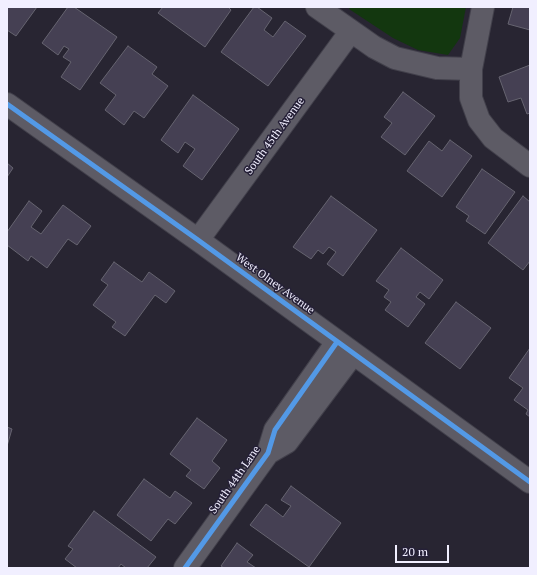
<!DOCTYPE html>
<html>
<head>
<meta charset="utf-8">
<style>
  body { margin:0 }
  #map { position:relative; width:537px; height:575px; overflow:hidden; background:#282532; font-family:"PT Serif",serif }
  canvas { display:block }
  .frame { position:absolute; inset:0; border:8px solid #f1efff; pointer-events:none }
  .scale { position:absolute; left:395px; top:545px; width:54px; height:18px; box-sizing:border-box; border:2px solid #f1efff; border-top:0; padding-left:5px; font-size:12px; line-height:14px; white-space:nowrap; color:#f1efff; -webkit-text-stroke:3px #252037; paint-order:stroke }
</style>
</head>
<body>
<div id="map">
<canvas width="537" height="575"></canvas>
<div class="frame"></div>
<div class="scale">20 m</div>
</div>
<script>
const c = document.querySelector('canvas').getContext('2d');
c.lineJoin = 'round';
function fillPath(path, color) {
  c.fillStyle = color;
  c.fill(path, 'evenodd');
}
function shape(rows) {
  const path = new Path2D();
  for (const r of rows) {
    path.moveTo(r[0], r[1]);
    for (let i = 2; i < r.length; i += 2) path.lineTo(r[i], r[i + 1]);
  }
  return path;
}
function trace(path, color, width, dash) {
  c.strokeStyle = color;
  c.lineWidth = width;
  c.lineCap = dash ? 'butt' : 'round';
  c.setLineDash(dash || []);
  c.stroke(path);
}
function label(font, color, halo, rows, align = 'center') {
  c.font = font + ' "PT Serif",serif';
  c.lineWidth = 3;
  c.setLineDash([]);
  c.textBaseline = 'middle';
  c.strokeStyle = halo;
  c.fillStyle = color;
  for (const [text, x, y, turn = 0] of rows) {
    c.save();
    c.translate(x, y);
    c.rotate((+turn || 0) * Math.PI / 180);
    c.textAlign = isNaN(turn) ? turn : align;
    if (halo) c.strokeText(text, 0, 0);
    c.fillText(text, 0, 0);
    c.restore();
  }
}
const green = shape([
  [350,7,466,7,460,38,448,55,418,50,393,38,349,9]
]);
const building = shape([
  [7,7,37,7,16,36,7,30,7,7],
  [68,7,74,7,117,37,80,90,61,77,71,62,63,57,69,49,64,46,58,55,42,43,68,7],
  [163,7,228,7,231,10,205,47,158,13,163,7],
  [254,7,257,7,272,18,264,30,273,37,285,21,306,36,268,86,221,52,254,7],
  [513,7,530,7,530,30,508,24,513,7],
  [128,46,157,67,152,74,168,86,144,118,134,111,124,125,105,110,116,95,100,83,128,46],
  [530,65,530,113,527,114,521,98,508,102,499,77,530,65],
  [403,92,435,116,405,155,381,137,392,123,384,117,403,92],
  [193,95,239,129,202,180,183,166,195,149,185,142,178,153,161,140,193,95],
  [450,140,472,156,442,197,407,171,429,141,442,151,450,140],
  [7,163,13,168,7,177,7,163],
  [482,169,515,192,485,234,466,221,469,216,456,207,482,169],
  [331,196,377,230,343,276,327,264,336,252,329,247,323,254,318,250,311,259,293,247,331,196],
  [523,196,530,202,530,261,523,270,488,243,523,196],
  [29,201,42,211,31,227,41,234,63,205,91,226,77,245,68,239,47,268,31,256,28,261,7,245,7,232,29,201],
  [401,248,443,280,429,299,420,292,416,297,425,304,408,327,385,310,391,302,384,297,389,290,376,281,401,248],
  [114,262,142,282,149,272,175,291,166,303,155,295,125,336,112,327,116,322,93,305,108,285,101,280,114,262],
  [456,302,491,328,460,369,425,343,456,302],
  [530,348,530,417,526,414,528,410,514,400,523,388,509,378,530,348],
  [197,418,227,440,212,461,220,468,204,489,186,476,191,470,170,454,197,418],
  [7,427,12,429,7,446,7,427],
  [144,479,170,498,175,491,192,503,175,524,168,519,151,541,117,515,144,479],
  [291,486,341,523,309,567,250,525,266,504,283,517,291,506,281,500,291,486],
  [94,511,156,557,147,568,126,568,121,564,118,568,77,568,65,559,73,549,68,546,94,511],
  [237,543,253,555,247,562,256,568,224,568,221,566,237,543]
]);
const minor = shape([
  [317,7,374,47,395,58,437,68,471,69],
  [483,7,471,69,471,98,479,120,493,138,530,166],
  [7,104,198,240,530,482],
  [198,240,351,31],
  [268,453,287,442,353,354],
  [185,568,268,453,275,430,337,342]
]);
const cycleway = shape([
  [7,104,198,240,530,482],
  [185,568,268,453,275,430,337,342]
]);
const streetNames = [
  ["South 45th Avenue",275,136,-54],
  ["West Olney Avenue",275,284,36],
  ["South 44th Lane",235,480,-55]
];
fillPath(green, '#13370f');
fillPath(building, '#454053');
trace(building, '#666470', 1);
trace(minor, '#42404b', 24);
trace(minor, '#5d5b65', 22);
trace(cycleway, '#5399e6', 5);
label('11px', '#f1efff', '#252037', streetNames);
</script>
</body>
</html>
